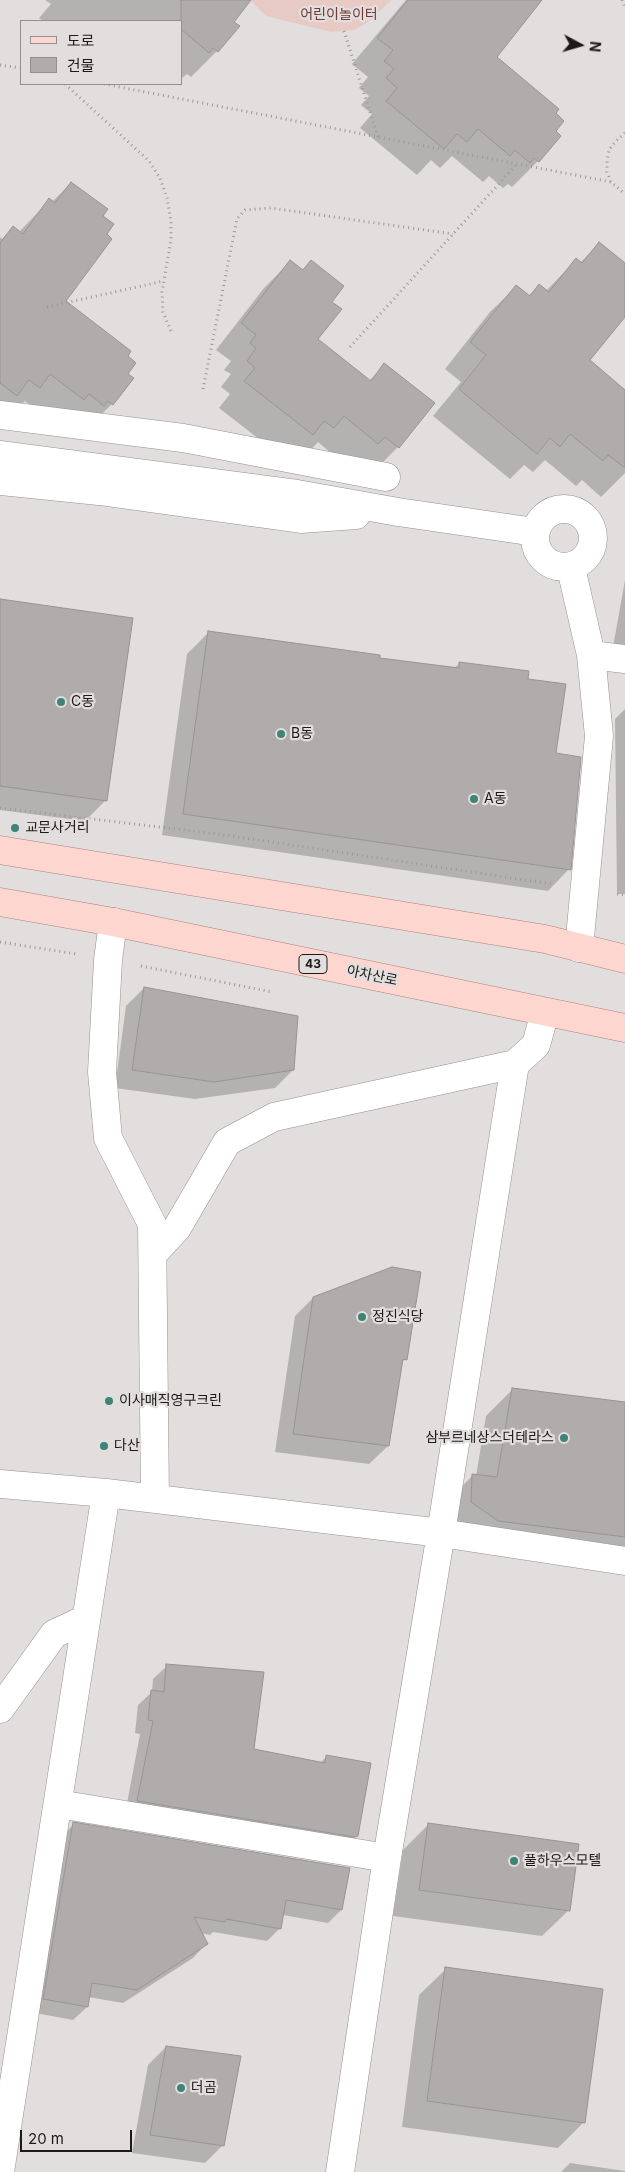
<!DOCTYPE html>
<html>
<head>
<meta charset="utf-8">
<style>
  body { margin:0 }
  #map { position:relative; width:625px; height:2172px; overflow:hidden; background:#e2dede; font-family:Inter,"Noto Sans KR",sans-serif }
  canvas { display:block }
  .legend { position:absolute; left:20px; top:20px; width:162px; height:65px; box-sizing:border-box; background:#e2dede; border:1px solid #939090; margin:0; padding:6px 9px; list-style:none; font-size:15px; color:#1c1a1a }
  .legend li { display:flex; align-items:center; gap:10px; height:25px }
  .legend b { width:25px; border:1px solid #939090 }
  .north { position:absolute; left:555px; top:20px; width:50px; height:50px; -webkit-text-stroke:4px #e2dede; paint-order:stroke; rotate:96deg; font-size:14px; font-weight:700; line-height:20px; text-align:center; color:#1c1a1a }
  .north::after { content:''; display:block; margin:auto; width:18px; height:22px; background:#1c1a1a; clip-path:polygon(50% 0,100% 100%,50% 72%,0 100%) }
  .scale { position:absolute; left:20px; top:2130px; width:112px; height:22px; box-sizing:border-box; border:2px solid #1c1a1a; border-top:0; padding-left:6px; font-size:15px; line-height:18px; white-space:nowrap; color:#1c1a1a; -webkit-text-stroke:4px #e2dede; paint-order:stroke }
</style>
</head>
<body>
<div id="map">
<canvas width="625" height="2172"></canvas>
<ul class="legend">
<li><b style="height:6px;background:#fcd6cf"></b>도로</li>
<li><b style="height:14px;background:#b0acab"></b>건물</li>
</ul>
<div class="north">N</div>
<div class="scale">20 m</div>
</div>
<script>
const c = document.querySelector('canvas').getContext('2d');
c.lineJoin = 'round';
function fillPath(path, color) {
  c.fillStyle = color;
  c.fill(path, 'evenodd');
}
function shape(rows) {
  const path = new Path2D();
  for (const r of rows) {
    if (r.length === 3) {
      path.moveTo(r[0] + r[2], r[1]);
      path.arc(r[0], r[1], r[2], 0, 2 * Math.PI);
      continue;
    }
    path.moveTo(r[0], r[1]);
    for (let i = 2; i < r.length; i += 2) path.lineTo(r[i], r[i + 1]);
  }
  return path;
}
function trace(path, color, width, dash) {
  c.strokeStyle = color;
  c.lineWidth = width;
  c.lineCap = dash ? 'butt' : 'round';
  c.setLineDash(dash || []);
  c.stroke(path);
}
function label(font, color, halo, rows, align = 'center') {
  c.font = font + ' Inter,"Noto Sans KR",sans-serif';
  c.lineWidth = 4.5;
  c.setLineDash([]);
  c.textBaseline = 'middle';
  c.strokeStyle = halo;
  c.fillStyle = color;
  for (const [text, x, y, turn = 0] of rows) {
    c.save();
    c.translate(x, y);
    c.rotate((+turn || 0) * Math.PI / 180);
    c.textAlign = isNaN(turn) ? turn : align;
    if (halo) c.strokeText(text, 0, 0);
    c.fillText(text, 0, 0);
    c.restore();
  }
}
const green = shape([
  [250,0,392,0,365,24,354,30,331,32,266,16]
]);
const shadow = shape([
  [45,0,235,0,233,22,217,51,191,77,187,74,182,78,181,21,43,21,39,18,51,4],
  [406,0,540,0,495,57,554,113,554,131,538,161,512,187,508,184,503,188,489,176,483,182,452,156,440,168,431,160,417,175,360,128,372,114,361,105,369,96,359,88,368,77,352,64],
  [71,183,101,216,65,301,126,356,127,374,132,378,112,404,85,430,56,426,25,401,12,413,0,412,0,237,2,239,13,228,19,232,50,200,52,202],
  [600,243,625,264,625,315,588,361,625,392,625,473,601,497,582,480,576,486,545,460,533,472,524,465,510,479,433,416,461,382,445,369,490,312,517,286,528,296,539,286,546,291,576,260,580,263],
  [291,261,302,270,311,262,330,302,317,340,369,381,385,365,433,403,398,447,372,473,351,470,318,442,307,454,286,460,219,408,230,394,221,387,231,374,224,370,231,361,216,350,264,288],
  [625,580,625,649,613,647],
  [0,601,106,800,85,821,0,810],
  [209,632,378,659,454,668,460,663,554,754,569,869,548,891,162,835,187,654],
  [625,709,625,894,617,894,615,719],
  [144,988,293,1070,275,1088,195,1099,115,1088,126,1006],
  [313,1298,405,1359,401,1364,388,1446,369,1464,275,1452,295,1316],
  [512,1390,625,1403,625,1566,446,1529,447,1502,473,1475,476,1476,486,1416],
  [167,1666,252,1750,320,1763,327,1756,357,1835,344,1849,125,1814,140,1734,135,1733,138,1705,152,1692,153,1679],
  [74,1824,341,1910,328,1923,283,1915,280,1928,267,1941,213,1932,210,1935,200,1933,206,1944,193,1958,123,2003,88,1997,87,2007,73,2020,30,2012,61,1837],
  [429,1824,569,1910,542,1936,393,1916,403,1850],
  [446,1969,584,2122,558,2148,402,2127,419,1995],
  [166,2047,223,2145,205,2163,132,2153,148,2065],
  [570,2163,625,2171,625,2172,561,2172]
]);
const building = shape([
  [181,0,251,0,234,22,240,26,218,52,213,48,209,53,181,29,181,0],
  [408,0,542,0,497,57,559,109,556,113,564,121,556,131,561,136,539,162,534,158,530,163,515,150,510,156,478,129,467,142,457,134,444,149,386,101,397,88,386,78,394,69,384,61,393,50,377,38,408,0],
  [71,182,108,209,103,216,114,224,107,234,112,239,66,301,131,351,128,356,136,363,128,374,134,378,113,405,108,401,104,406,89,394,84,400,50,374,40,388,29,380,17,396,0,383,0,243,13,226,23,234,49,198,55,203,71,182],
  [599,242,625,263,625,317,590,360,625,390,625,468,608,455,603,461,570,434,560,447,550,438,537,454,459,389,486,355,470,342,516,285,530,296,539,284,549,292,576,258,582,263,599,242],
  [290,260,303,270,311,260,344,286,332,302,342,309,318,339,371,381,384,363,435,403,399,448,385,437,378,444,344,416,334,428,324,421,313,435,244,381,255,368,247,361,256,348,250,343,256,335,241,323,290,260],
  [0,599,133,618,107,801,0,786,0,599],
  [208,631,380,655,380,658,459,668,459,662,529,671,528,679,566,684,556,753,581,757,571,870,183,814,208,631],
  [144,987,298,1016,294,1070,214,1082,132,1070,144,987],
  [392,1267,421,1272,407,1360,403,1359,389,1446,293,1434,313,1297,392,1267],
  [512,1388,625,1402,625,1537,498,1521,471,1502,472,1474,497,1477,512,1388],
  [166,1664,264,1672,254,1749,325,1763,326,1755,371,1763,358,1836,355,1837,137,1801,153,1721,148,1720,151,1690,164,1692,166,1664],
  [73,1822,350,1868,342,1910,286,1900,281,1929,226,1919,225,1922,194,1917,208,1944,137,1990,92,1983,88,2007,43,1999,73,1822],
  [428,1823,579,1844,570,1911,419,1890,428,1823],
  [445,1967,603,1989,585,2123,427,2101,445,1967],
  [166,2046,241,2056,224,2146,150,2135,166,2046]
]);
const path = shape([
  [622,0,625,6],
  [344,31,378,137],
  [0,65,21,68],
  [65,84,149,161,160,178,167,198,171,222,171,240,162,292,163,312,171,331],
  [104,84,611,182],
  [625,133,616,141,609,150,607,161,607,172,611,182,625,194],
  [47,307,164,281],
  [350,347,517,164],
  [203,389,237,219,245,210,271,208,453,234],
  [0,808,218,834,552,884],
  [617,894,625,895],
  [0,942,76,954],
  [141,966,272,992]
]);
const minor = shape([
  [0,415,183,438,386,477],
  [0,455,297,494,398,512,535,532],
  [0,481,99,491,301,519,356,515],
  [564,538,29],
  [571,568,591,655],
  [113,922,108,960,102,1072,108,1138,152,1224,155,1499],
  [579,948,599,736,591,655,625,659],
  [153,1254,177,1228,227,1142,274,1117,515,1064],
  [0,1484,106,1493,441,1533,625,1561],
  [0,1709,54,1634,86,1619],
  [58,1804,387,1858],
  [0,2172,106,1493],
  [340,2172,387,1858,441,1533,515,1064,536,1045,545,1012]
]);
const major = shape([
  [0,850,545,939,625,959],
  [0,902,113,922,625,1028]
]);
const markers = [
  [61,702,5,"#408377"],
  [281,734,5,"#408377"],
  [474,799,5,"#408377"],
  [15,828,5,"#408377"],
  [362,1317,5,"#408377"],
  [109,1401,5,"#408377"],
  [564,1438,5,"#408377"],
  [104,1446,5,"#408377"],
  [514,1861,5,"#408377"],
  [181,2088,5,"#408377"]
];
const shields = [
  [313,964,28]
];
const shieldNames = [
  ["43",313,964]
];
const parkNames = [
  ["어린이놀이터",339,15]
];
const poiNames = [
  ["C동",71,702],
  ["B동",291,734],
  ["A동",484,799],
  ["교문사거리",25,828],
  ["정진식당",372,1317],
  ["이사매직영구크린",119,1401],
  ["삼부르네상스더테라스",554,1438,"right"],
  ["다산",114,1446],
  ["풀하우스모텔",524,1861],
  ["더곰",191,2088]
];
const streetNames = [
  ["아차산로",372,976,12]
];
fillPath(green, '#e8cac4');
fillPath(shadow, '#0003');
fillPath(building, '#b0acab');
trace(building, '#989494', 1);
trace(minor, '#94908f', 29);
trace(major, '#ac827b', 29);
trace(path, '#9b9898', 3, [1, 4]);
trace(minor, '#fff', 28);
trace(major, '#fcd6cf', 28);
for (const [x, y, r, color] of markers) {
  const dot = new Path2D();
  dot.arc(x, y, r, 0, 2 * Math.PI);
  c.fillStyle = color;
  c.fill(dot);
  trace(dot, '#e2dede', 2);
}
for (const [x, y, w] of shields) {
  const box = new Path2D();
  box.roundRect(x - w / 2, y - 9.5, w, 19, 4);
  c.fillStyle = '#e2dede';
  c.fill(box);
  trace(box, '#1c1a1a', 1);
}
label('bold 12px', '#1c1a1a', null, shieldNames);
label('14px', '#713b33', '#e2dede', parkNames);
label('14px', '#1c1a1a', '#e2dede', poiNames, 'left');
label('14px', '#1c1a1a', '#e2dede', streetNames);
</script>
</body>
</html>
